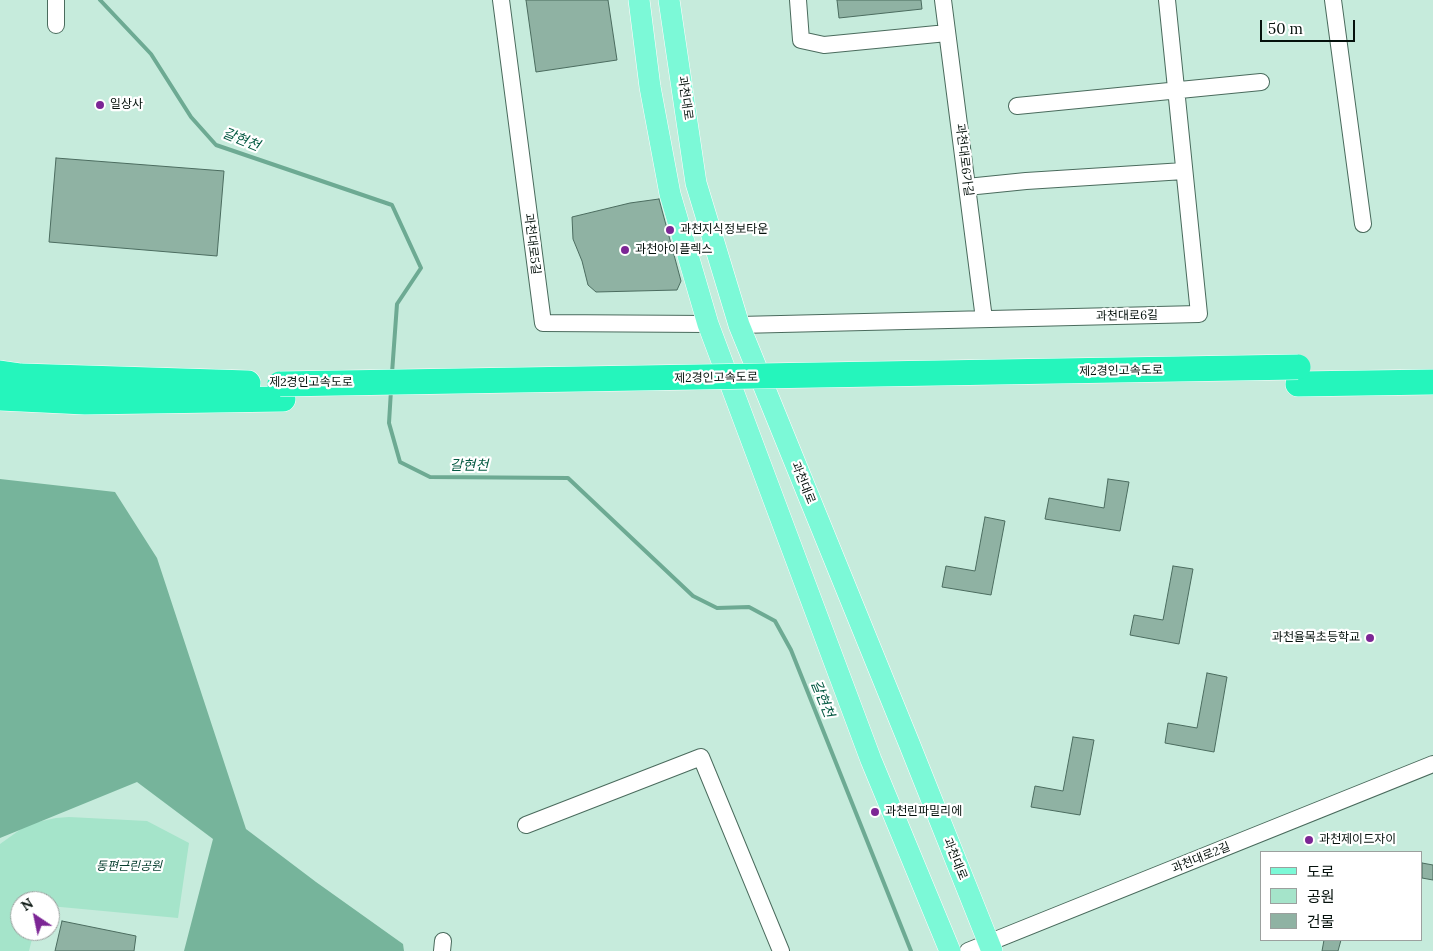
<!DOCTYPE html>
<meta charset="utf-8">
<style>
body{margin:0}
#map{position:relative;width:1433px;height:951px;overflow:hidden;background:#c6ebdc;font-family:Lora,"Noto Sans KR",serif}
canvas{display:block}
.legend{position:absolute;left:1260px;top:851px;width:162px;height:90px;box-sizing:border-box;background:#fff;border:1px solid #9ba09e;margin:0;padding:6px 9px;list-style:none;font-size:15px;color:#05110c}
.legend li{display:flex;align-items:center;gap:10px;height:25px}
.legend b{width:25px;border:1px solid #9ba09e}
.north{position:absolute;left:10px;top:891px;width:50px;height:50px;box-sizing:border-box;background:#fff;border:1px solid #9ba09e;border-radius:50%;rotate:326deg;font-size:14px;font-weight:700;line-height:20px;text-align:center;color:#05110c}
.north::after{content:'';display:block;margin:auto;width:18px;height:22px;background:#7c2695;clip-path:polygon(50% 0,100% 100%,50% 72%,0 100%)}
.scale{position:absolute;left:1260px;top:20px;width:95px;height:22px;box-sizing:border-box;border:2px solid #05110c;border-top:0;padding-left:6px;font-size:15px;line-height:18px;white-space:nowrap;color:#05110c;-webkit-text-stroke:4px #fff;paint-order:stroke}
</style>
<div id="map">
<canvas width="1433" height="951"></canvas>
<ul class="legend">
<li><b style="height:6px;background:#7cf9d7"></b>도로</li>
<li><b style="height:14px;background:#a5e4ca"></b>공원</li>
<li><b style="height:14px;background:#8fb2a3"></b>건물</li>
</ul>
<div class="north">N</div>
<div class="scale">50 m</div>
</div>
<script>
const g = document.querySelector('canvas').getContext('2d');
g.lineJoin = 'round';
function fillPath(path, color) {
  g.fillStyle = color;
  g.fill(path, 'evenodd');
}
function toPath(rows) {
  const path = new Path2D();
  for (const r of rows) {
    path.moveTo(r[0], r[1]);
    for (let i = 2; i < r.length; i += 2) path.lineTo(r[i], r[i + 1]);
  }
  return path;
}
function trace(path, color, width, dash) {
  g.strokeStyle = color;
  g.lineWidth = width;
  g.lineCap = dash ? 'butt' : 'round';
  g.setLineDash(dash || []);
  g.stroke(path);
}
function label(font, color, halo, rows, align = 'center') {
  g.font = font + ' Lora,"Noto Sans KR",serif';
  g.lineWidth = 4.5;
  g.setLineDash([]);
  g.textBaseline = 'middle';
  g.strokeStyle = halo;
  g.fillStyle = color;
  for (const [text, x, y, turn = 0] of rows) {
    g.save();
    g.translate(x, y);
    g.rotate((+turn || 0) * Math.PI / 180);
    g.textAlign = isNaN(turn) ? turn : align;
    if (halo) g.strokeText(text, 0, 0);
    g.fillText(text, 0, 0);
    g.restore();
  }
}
fillPath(toPath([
 [69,817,147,821,189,843,178,918,50,906,50,901,20,901,20,931,34,931,29,951,0,951,0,844,28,824,56,818]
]), '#a5e4ca');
fillPath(toPath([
 [0,479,115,492,157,558,246,829,316,882,403,944,404,951,184,951,213,839,137,782,0,838]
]), '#76b49b');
trace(toPath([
 [100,0,151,54,191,117,216,145,392,205,421,268,397,304,392,373],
 [391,390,389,423,400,462,430,477,568,478,693,596,717,608,749,607,775,621,791,650,911,951]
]), '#6daa93', 4);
const building = toPath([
 [526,0,608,0,617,60,536,72,526,0],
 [837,0,921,0,922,9,839,18,837,0],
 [56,158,224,171,217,256,49,242,56,158],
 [659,199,681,281,677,290,596,292,588,285,582,261,573,239,572,217,630,203,659,199],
 [1108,479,1129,482,1120,531,1045,519,1049,498,1104,508,1108,479],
 [985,517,1005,521,991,595,942,587,946,566,975,571,985,517],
 [1173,566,1193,569,1179,644,1130,635,1134,615,1163,620,1173,566],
 [1207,673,1227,677,1214,752,1165,743,1168,723,1197,728,1207,673],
 [1073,737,1094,740,1080,815,1031,807,1035,786,1063,791,1073,737],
 [1422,863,1433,865,1433,880,1422,878,1422,863],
 [62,921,136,936,134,951,55,951,62,921],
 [1324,940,1341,940,1338,951,1322,951,1324,940]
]);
fillPath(building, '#8fb2a3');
trace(building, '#4b6c5f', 1);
const minor = toPath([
 [56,0,56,25],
 [501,0,543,323,708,324],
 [798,0,801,40,824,45,947,33],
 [943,0,984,319],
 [1333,0,1363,224],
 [1017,106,1261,82],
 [967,187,1026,181,1184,171],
 [739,325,1199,314,1167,0],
 [526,825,701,757,781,951],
 [442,951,443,941],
 [968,951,1433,764]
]);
const major = toPath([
 [639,0,650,87,670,194,708,324,871,760,950,951],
 [669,0,696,183,739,325,909,743,992,951]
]);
const highway = toPath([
 [0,373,21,376,248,383],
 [1298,384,1433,382],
 [0,398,85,402,283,399]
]);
trace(minor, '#4a6b5d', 18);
trace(major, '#fff', 22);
trace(highway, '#fff', 26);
trace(minor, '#fff', 16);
trace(major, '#7cf9d7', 21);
trace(highway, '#25f5bc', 25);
const highwayBridge = toPath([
 [280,384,1298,367]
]);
trace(highwayBridge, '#fff', 26, []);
trace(highwayBridge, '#25f5bc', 25);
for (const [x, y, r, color] of [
 [100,105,5,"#7c2695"],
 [670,230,5,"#7c2695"],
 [625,250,5,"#7c2695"],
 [1370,638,5,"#7c2695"],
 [875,812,5,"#7c2695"],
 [1309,840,5,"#7c2695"]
]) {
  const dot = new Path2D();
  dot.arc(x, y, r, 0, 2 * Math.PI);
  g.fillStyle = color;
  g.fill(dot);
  trace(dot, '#fff', 2);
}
label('12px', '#05110c', '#fff', [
 ["과천대로",685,98,82],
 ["과천대로6가길",964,160,83],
 ["과천대로5길",532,244,83],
 ["과천대로6길",1127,316,-1],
 ["제2경인고속도로",1121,371,-1],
 ["제2경인고속도로",716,378,-1],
 ["제2경인고속도로",311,383],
 ["과천대로",803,483,68],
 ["과천대로2길",1201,858,-22],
 ["과천대로",955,859,68]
]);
label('12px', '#05110c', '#fff', [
 ["일상사",110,105],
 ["과천지식정보타운",680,230],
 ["과천아이플렉스",635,250],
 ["과천율목초등학교",1360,638,"right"],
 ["과천린파밀리에",885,812],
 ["과천제이드자이",1319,840]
], 'left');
label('italic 12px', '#043c2c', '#fff', [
 ["동편근린공원",129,867]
]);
label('italic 14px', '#055942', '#fff', [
 ["갈현천",241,140,22],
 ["갈현천",469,466],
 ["갈현천",822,699,68]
]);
</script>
